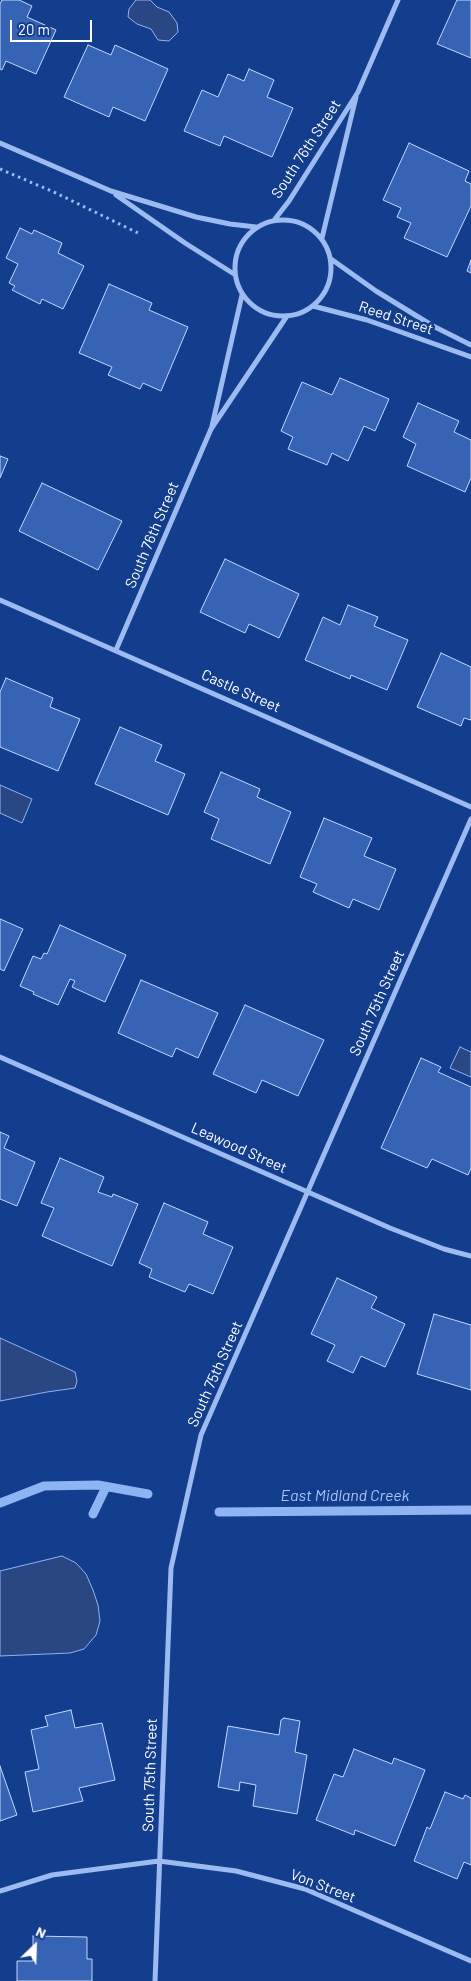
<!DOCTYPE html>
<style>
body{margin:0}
#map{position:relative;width:471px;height:1981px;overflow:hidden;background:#133d8d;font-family:Barlow,sans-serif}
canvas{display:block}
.north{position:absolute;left:10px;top:1921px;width:50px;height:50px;-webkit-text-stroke:4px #133d8d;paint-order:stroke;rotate:24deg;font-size:14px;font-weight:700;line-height:20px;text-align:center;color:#fff}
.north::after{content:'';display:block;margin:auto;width:18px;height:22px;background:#fff;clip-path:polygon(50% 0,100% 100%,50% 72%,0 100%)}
.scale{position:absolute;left:10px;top:20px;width:82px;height:22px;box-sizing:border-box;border:2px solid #fff;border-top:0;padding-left:6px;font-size:15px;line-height:18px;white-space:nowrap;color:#fff;-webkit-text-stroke:4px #133d8d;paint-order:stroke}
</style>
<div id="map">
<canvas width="471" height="1981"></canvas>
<div class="north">N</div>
<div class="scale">20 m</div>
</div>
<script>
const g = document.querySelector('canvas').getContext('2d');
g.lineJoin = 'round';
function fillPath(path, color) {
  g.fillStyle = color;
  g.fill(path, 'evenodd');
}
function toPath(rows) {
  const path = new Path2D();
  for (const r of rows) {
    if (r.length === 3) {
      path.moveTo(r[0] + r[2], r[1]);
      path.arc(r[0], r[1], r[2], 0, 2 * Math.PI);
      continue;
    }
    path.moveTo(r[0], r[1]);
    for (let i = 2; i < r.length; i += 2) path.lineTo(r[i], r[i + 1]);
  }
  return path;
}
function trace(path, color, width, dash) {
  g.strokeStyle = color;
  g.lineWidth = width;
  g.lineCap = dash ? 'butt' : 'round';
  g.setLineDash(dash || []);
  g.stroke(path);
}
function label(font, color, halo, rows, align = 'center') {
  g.font = font + ' Barlow,sans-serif';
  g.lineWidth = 5;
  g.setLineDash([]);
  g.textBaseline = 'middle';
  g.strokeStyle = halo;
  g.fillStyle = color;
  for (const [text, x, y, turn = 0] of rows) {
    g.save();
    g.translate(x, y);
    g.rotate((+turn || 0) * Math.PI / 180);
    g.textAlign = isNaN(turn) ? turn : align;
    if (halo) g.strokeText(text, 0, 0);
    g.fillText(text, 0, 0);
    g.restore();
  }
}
const water = toPath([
 [136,0,150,0,157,7,169,12,177,23,178,32,169,41,158,40,151,29,137,24,128,17,129,9,136,0],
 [0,785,32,799,22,823,0,813,0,785],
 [460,1047,471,1052,471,1077,450,1068,460,1047],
 [0,1338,75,1372,77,1381,75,1388,47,1392,0,1401,0,1338],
 [62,1556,76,1563,86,1574,93,1590,98,1605,100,1621,96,1635,84,1649,70,1653,0,1656,0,1571,62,1556]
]);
fillPath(water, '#284783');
trace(water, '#8eb4f4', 1);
trace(toPath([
 [0,1503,44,1486,98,1485,148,1494],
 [219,1512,471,1510],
 [93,1514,106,1487]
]), '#8eb4f4', 9);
const building = toPath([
 [2,0,19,0,32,6,27,17,56,30,36,74,6,61,2,70,0,69,0,4,2,0],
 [457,0,471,0,471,58,437,44,457,0],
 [88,45,111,55,115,45,168,69,145,121,113,107,109,117,64,97,88,45],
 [249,69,274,80,267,97,293,108,272,157,224,136,220,146,184,131,202,90,218,97,228,74,244,81,249,69],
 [409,143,469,171,465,181,471,184,471,206,447,257,404,238,411,223,397,217,401,208,383,200,409,143],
 [20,228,32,234,34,230,62,243,58,253,84,266,63,309,42,299,40,304,12,290,15,286,9,283,18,264,6,258,20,228],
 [471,260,471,273,467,271,471,260],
 [109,284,152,303,149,310,188,327,161,391,143,383,140,389,108,375,112,367,79,353,109,284],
 [340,378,389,399,375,431,364,426,348,461,332,453,327,465,288,449,293,437,281,431,302,382,332,395,340,378],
 [418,403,459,421,454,432,471,440,471,478,465,492,407,466,416,444,403,437,418,403],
 [0,456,8,459,0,478,0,456],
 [42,483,122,521,98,570,19,531,42,483],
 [225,559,299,594,279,638,249,624,245,633,200,612,225,559],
 [348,605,378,617,374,626,408,640,387,690,351,675,350,679,305,660,323,617,340,625,348,605],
 [441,653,471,667,471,720,464,718,461,726,417,707,441,653],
 [6,678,53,698,50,707,80,719,58,771,0,747,0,692,6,678],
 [120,727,162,745,155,761,185,774,168,815,95,784,120,727],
 [221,772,260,789,257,797,291,812,270,864,211,839,219,819,204,812,221,772],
 [324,818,372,838,364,856,396,869,379,910,353,899,349,908,313,892,317,884,300,877,324,818],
 [0,919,23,929,4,971,0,969,0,919],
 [60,925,126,955,105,1002,72,987,75,981,70,979,58,1005,33,994,34,992,20,986,33,956,41,959,44,953,47,954,60,925],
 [141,980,218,1013,198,1058,176,1048,172,1057,118,1033,141,980],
 [245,1005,324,1040,298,1096,262,1080,256,1093,213,1074,245,1005],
 [421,1058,441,1067,438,1072,471,1087,471,1168,468,1175,432,1159,427,1168,381,1148,421,1058],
 [0,1132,9,1136,4,1148,35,1162,17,1206,0,1199,0,1132],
 [60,1158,104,1177,98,1192,112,1197,113,1194,138,1204,112,1266,42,1236,54,1208,41,1203,60,1158],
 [164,1203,208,1222,203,1234,233,1247,213,1294,189,1284,185,1292,149,1277,152,1269,139,1263,164,1203],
 [337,1278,377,1297,371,1308,405,1324,385,1367,361,1356,353,1373,327,1361,335,1345,311,1334,337,1278],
 [434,1314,471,1325,471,1390,417,1374,434,1314],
 [71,1710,75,1728,102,1723,115,1780,79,1788,83,1801,33,1812,25,1772,39,1769,31,1730,48,1726,45,1716,71,1710],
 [284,1718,300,1721,295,1752,307,1755,297,1814,253,1806,256,1785,240,1782,239,1791,218,1787,228,1726,279,1735,281,1720,284,1718],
 [354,1749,392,1764,394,1758,425,1770,395,1846,355,1830,354,1835,316,1820,334,1774,343,1777,354,1749],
 [0,1766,17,1815,0,1821,0,1766],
 [445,1792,463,1799,465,1795,471,1798,471,1865,464,1862,457,1879,414,1861,427,1827,430,1829,445,1792],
 [33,1936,87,1937,87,1959,92,1959,92,1981,17,1981,17,1961,33,1961,33,1936]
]);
fillPath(building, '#3763b4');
trace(building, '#c3d7fc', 1);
trace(toPath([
 [0,169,56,193,138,233]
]), '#9cbbf1', 3, [2.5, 4]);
trace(toPath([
 [0,143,111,191,196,217,230,224,256,227],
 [116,195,185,243,234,274],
 [275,219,289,201,358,92,398,0],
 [283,268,48],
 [322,238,356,97],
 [331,259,376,291,433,326,471,345],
 [313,306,367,320,471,357],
 [212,426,242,295],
 [0,600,471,807],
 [116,650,211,429,287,316],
 [0,1057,390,1228,444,1249,471,1256],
 [0,1891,52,1875,159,1861,236,1871,305,1889,471,1961],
 [155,1981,171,1568,201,1435,471,819]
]), '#9cbbf1', 5);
label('15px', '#fff', '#133d8d', [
 ["South 76th Street",306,149,-57],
 ["Reed Street",396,318,18],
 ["South 76th Street",152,535,-67],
 ["Castle Street",241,691,24],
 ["South 75th Street",377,1003,-66],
 ["Leawood Street",239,1148,24],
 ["South 75th Street",215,1374,-66],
 ["South 75th Street",150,1775,-88],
 ["Von Street",323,1886,21]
]);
label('italic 16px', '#a8c5f8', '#133d8d', [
 ["East Midland Creek",345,1496]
]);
</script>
